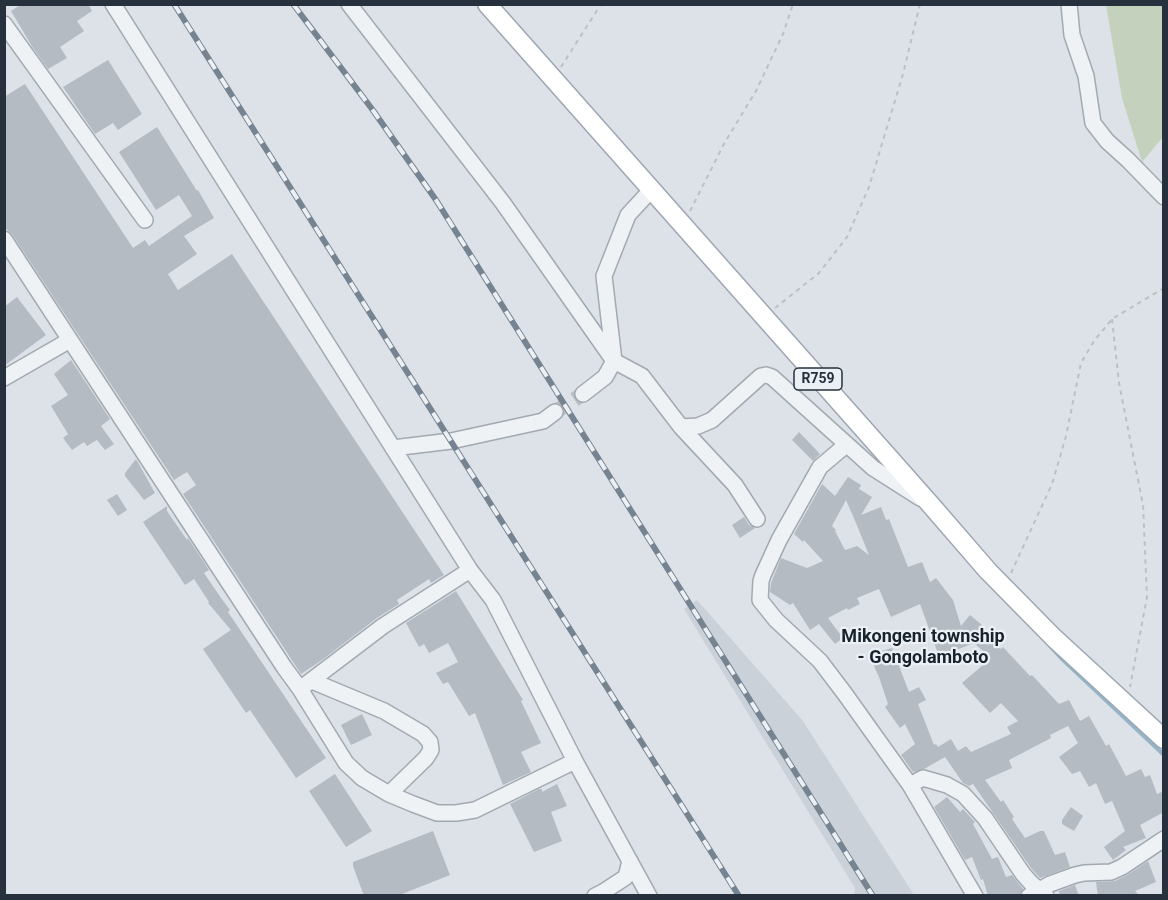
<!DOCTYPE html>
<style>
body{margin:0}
#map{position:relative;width:1168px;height:900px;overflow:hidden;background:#dce2e7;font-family:Roboto,sans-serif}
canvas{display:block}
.frame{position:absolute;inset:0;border:6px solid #26313d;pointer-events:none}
</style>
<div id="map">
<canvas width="1168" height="900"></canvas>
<div class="frame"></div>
</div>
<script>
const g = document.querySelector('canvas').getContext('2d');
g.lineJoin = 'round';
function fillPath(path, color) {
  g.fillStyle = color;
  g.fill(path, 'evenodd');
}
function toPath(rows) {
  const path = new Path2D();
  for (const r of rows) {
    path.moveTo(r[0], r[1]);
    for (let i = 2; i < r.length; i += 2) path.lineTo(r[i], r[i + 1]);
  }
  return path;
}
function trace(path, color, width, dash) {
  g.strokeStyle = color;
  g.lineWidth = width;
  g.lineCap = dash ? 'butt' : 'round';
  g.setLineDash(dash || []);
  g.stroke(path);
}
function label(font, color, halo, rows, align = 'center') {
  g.font = font + ' Roboto,sans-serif';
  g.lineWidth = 4.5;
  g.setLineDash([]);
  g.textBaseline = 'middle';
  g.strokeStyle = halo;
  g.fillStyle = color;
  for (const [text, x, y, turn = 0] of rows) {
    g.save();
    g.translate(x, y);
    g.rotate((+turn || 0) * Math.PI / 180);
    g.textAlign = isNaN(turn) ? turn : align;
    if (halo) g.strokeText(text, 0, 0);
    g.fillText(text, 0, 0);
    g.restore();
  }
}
fillPath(toPath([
 [697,600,803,721,914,895,854,895,855,888,684,609]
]), '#cad1d8');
fillPath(toPath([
 [1106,5,1163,5,1163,137,1142,162,1122,98]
]), '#c4d1bd');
trace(toPath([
 [1050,646,1061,658,1164,755]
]), '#96b4c7', 4);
fillPath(toPath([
 [22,4,88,4,92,11,77,21,84,31,60,47,67,58,48,69,33,48,11,11],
 [108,60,142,114,118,130,113,123,95,134,63,87],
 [25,84,133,248,145,240,149,246,192,216,179,195,156,210,119,152,157,127,197,191,198,190,214,218,184,236,197,254,168,274,178,290,232,254,444,575,431,583,429,579,397,600,399,604,377,618,322,660,301,674,183,494,196,485,187,472,174,480,12,234,4,227,4,97],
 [17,297,46,335,4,366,4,307],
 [71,360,110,419,101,426,114,444,105,450,97,440,87,446,84,442,72,450,63,438,68,434,51,406,68,395,54,374],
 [799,432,820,454,813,461,792,440],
 [136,459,155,493,144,500,125,476,125,473],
 [848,477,861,485,859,489,872,497,861,515,881,507,886,520,889,519,908,567,922,562,930,582,936,578,953,600,961,626,970,615,982,625,978,630,1001,649,1003,647,1030,676,1032,675,1059,704,1069,700,1080,721,1089,716,1106,746,1109,744,1126,776,1141,769,1145,777,1150,775,1157,794,1164,791,1164,812,1140,825,1146,838,1123,847,1126,850,1113,860,1104,847,1125,831,1112,801,1105,804,1096,783,1089,787,1080,771,1072,774,1059,757,1078,743,1068,726,1050,735,1051,738,1009,760,1012,768,985,780,1001,802,1003,800,1014,817,1012,819,1025,838,1040,831,1044,831,1055,855,1065,852,1070,867,1040,878,1031,868,973,784,969,786,963,783,945,757,924,769,913,772,901,755,915,744,905,724,900,728,885,707,888,704,879,677,869,655,892,648,909,692,919,687,926,700,918,704,934,745,936,744,938,747,951,739,958,751,966,746,971,752,1011,734,1007,727,1018,721,1001,703,990,713,962,683,991,658,974,643,951,652,953,659,943,662,940,659,920,604,891,617,879,589,857,598,860,604,848,610,847,608,828,618,843,638,835,644,819,624,810,630,793,603,790,605,770,592,771,583,781,558,807,568,823,561,804,540,803,542,794,534,822,484,835,496],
 [846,500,856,523,869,555,857,546,845,550,835,531,836,530,832,526],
 [117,494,127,510,118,516,107,500],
 [167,506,167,511,187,540,188,538,209,570,204,573,221,598,230,610,228,612,326,758,296,778,250,710,246,713,203,649,231,630,208,603,209,602,194,579,185,585,143,522],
 [744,517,749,525,755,528,740,538,732,525],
 [456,591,523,700,521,701,541,743,521,752,531,772,503,785,475,713,469,716,448,682,443,684,436,673,458,662,448,643,429,653,424,644,419,647,406,623],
 [362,714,372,735,351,745,341,725],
 [335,774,372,831,346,847,309,791],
 [557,784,567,806,551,812,562,841,534,852,510,804,539,789,542,789,542,792],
 [947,797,960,812,963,809,975,822,973,824,992,859,998,857,1006,877,1012,875,1023,889,1019,896,988,896,983,879,981,880,972,857,965,860,934,807],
 [1071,807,1083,816,1074,831,1062,824,1062,820],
 [433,831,450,875,397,896,364,896,353,866,353,862],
 [1148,861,1156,882,1135,891,1140,896,1098,896,1096,882,1115,881,1127,875],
 [1075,885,1079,896,1060,896,1059,891]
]), '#b4bbc3');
trace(toPath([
 [555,412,583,394]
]), '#b8bfc5', 15, [15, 8]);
const minor = toPath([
 [113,4,470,570,493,600,575,761,649,896],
 [349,4,503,203,614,361,642,376,681,427,735,485,757,519],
 [1069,4,1072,35,1086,76,1093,123,1107,141,1128,160,1164,197],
 [4,24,145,220],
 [4,239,284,667,300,689,346,763,362,778,389,794,413,804,437,813,456,813,475,810,575,761],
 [4,378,70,340],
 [583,394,605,377,614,361,604,276,628,215,651,190],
 [681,427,698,426,712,420,761,376,766,375,772,377,873,468,920,498],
 [846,445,820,467,779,540,763,575,761,581,760,600,776,620,820,661,845,694,910,785,975,896],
 [393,448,451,441,543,421,555,412],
 [312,681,384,711,423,734,430,742,431,750,426,758,389,794],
 [300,689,383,626,470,570],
 [910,785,923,778,947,785,963,794,985,818,1023,874,1031,883,1046,896],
 [595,896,603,892,626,877,630,861],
 [1029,896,1050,884,1075,875,1084,873,1111,872,1122,867,1164,839]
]);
const major = toPath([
 [487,4,930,504,988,571,1054,638,1164,739]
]);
trace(minor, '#a2a9b1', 18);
trace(major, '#9ca7b2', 21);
trace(toPath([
 [561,67,601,4],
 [690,211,725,142,756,91,783,34,793,4],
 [775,308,819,273,847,237,869,187,903,74,920,4],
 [1112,319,1119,383,1143,505,1147,597,1130,687],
 [1011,573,1052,484,1066,436,1081,363,1094,341,1112,319,1164,288]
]), '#bbc0c5', 2, [4.5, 4.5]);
trace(minor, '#eff2f5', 15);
trace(major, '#fff', 18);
const rail = toPath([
 [174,4,739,896],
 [293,4,372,109,436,200,873,896]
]);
trace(rail, '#768390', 6);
trace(rail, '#ebf0f4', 4, [11]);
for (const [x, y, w] of [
 [818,379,48]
]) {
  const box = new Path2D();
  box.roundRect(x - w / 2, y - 11, w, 22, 4.5);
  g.fillStyle = '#ebf0f4';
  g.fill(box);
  trace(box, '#26313d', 1.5);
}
label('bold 14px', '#26313d', null, [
 ["R759",818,379]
]);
label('bold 18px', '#18222d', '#ebf0f4', [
 ["Mikongeni township",923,637],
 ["- Gongolamboto",923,658]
]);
</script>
